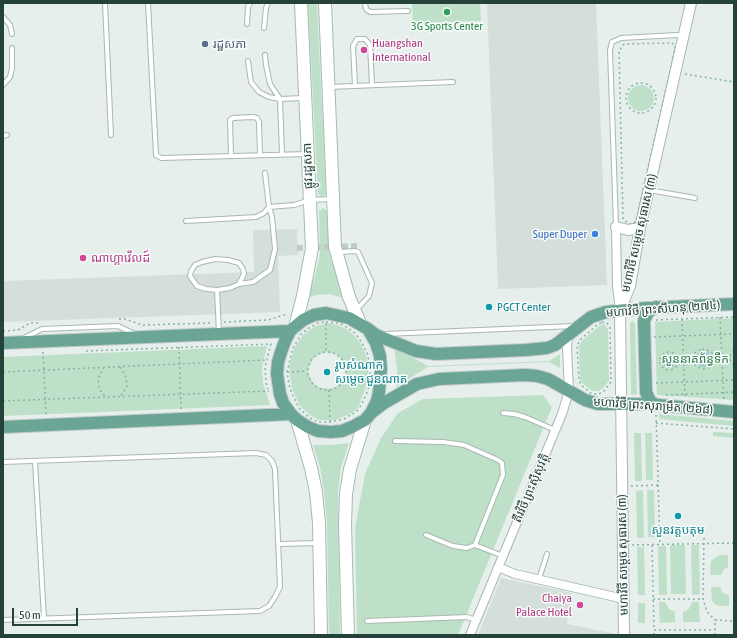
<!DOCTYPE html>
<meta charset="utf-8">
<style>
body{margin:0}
#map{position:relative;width:737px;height:638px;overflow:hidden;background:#e6efeb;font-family:"Asap Condensed",sans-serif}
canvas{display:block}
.frame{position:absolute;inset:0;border:4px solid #24423a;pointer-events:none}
.scale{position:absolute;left:12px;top:608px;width:66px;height:18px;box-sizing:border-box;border:2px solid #24423a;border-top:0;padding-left:5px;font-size:12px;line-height:14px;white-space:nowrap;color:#24423a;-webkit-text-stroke:3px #f7fbf9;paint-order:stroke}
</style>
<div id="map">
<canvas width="737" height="638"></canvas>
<div class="frame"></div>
<div class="scale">50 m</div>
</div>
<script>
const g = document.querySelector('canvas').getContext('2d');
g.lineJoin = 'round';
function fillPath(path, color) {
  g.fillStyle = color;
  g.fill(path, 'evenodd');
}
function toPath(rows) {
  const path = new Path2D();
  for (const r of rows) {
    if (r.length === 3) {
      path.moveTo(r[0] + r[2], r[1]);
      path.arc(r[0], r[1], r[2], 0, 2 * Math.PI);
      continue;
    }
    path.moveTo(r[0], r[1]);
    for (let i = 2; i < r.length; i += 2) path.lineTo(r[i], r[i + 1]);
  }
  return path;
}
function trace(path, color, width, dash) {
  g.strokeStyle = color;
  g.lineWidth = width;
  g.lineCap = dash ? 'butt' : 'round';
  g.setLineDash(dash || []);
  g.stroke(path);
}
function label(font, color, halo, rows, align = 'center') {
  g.font = font + ' "Asap Condensed","Noto Sans Khmer",sans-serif';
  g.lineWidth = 3;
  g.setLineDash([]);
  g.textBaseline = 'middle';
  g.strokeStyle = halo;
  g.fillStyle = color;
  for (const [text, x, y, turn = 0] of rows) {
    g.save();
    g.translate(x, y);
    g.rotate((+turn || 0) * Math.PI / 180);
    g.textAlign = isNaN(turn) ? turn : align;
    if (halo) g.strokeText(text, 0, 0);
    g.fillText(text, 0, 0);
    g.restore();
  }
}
fillPath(toPath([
 [487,3,596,3,607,285,498,289],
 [297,229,298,255,278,256,280,312,3,322,3,281,254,272,253,230],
 [501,578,572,593,567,624,617,634,617,635,478,635]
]), '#d4dfda');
fillPath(toPath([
 [308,3,317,3,326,194,322,197,318,194],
 [412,3,480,3,481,21,413,23],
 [641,98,13],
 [323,208,327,211,329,254,344,296,343,298,329,294,316,295,308,298,308,295,314,280,320,254,319,211],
 [734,318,734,400,657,395,655,322],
 [632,321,635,323,637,394,634,395,631,394,630,323],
 [330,323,338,325,346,329,355,336,361,344,366,355,368,368,368,381,360,403,356,410,350,414,335,420,319,420,311,416,300,406,292,389,289,367,294,349,303,335,315,326],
 [326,352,338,355,345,364,346,369,345,376,342,383,334,388,329,389,318,387,314,384,311,379,308,372,309,366,313,359,317,355],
 [602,324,605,325,608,329,609,381,602,389,598,391,592,391,582,383,580,379,579,346,582,341,598,327],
 [267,346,262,367,263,383,270,405,3,416,3,357],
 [394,347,428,366,549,361,560,354,560,368,549,362,428,367,396,387,397,369],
 [543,395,552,407,458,635,357,635,355,528,365,474,381,438,398,413,423,399],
 [659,414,734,421,734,426,659,419],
 [713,432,734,433,734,438,713,436],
 [634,433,641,433,642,481,635,481],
 [645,433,652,433,653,480,646,480],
 [349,443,341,467,338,491,340,635,329,635,327,522,324,491,320,467,313,445,330,445],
 [643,490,644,538,637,538,636,491],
 [647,490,654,490,655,537,648,537],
 [670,545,685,545,686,594,671,594],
 [691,545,699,545,700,594,692,595],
 [658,546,666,546,667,595,659,595],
 [637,547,644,547,645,595,638,595],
 [719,555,728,555,728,567,723,570,721,575,710,575,711,561],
 [711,587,720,587,723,593,729,595,729,606,721,606,716,605,712,601],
 [659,602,665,602,669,609,675,612,675,622,660,623],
 [692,602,699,602,700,622,683,622,683,612,689,609],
 [638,603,645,603,645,623,638,623]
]), '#bfe0c8');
fillPath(toPath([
 [705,351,712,355,714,359,710,365,703,367,696,363,694,361,694,358,698,353],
 [669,361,7]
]), '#8ec9d4');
trace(toPath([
 [297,248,357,246]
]), '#bfccc8', 6, [6, 3]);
const service = toPath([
 [105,3,111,135],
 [148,3,156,155,161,158,307,154],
 [365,3,366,9,370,12,408,11],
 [3,17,10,25,12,34],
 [247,24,248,7,250,3],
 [264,28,266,8,268,3],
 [265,55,266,65,270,84,280,99,282,154],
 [248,61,251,82,259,92,269,97,280,99,303,98],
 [3,85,10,77,12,68,12,48],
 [355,86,353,46,357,39,365,39,370,45,372,85],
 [329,87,453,82],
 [3,136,7,135],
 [231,156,230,120,233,118,253,117,257,118,259,122,260,155],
 [649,190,695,198],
 [186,221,256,217,264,213,269,207,294,205,310,200,331,199],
 [616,226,610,50,612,42,621,38,677,35,683,36],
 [339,252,355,251,358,252,372,283,369,296,357,309],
 [215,259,228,260,239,263,243,269,244,274,239,284,230,288,217,290,206,289,197,286,190,276,191,271,195,265,202,262,215,259],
 [239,284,253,282,270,270,275,249,272,217,269,207,265,173],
 [217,290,219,333],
 [385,334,574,326],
 [24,338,42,329,118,326,135,334],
 [503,413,514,414,525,417,555,430],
 [395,441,443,442,464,445,498,460,502,463,503,475,475,545,467,548,453,546,426,535],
 [35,461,44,618],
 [3,462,256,453,266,455,272,461,275,469,280,587,275,597,269,606,260,611,3,620],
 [279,544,319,543],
 [475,545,503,556],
 [539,579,547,554],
 [367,621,467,617,476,620]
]);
const minor = toPath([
 [616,227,617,286,620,310],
 [498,567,515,574,624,599],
 [470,635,562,414,569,391,567,349,568,336]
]);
const tertiary = toPath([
 [616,227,628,230,640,228],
 [624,635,620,310,630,286,640,228,691,3]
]);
const secondary = toPath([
 [325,3,335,247,349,297,360,323],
 [295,327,303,296,312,248,301,3],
 [297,420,311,468,316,492,319,523,321,635],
 [348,635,345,525,346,494,350,469,365,420]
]);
const primary = toPath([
 [656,307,648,312,644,321,646,392,650,401,656,405],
 [326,313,349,318,368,329,376,343,380,356,381,369,379,392,377,401,371,413,365,420,354,426,342,431,331,432,318,431,308,427,297,420,291,414,283,403,280,394,277,374,278,362,281,352,285,341,290,331,303,320,314,315,326,313],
 [368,329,376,335,416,351,436,354,526,350,547,348,555,345,591,317,606,312,646,308,734,304],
 [3,343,290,331],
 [371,413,384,403,417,384,439,379,525,375,537,376,548,379,585,400,598,404,648,404,734,412],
 [3,427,291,414]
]);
trace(service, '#a8b8b2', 6);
trace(minor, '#a8b8b2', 10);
trace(tertiary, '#a8b8b2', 12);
trace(secondary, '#a4bbb3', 14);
trace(primary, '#c2cac8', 14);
trace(toPath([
 [672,43,675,45,675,49,636,221,633,224,629,224,623,219,619,51,624,44,672,43],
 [685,74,734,82],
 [641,98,15],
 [720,317,724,401],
 [119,319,125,319,142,325,212,323],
 [682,319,685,398],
 [656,320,734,317],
 [224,322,268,320,287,314],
 [326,322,339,323,348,328,356,334,362,343,368,355,370,373,368,390,362,404,357,411,344,419,330,422,318,422,310,418,299,408,290,389,287,372,293,348,302,333,309,328,318,323,326,322],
 [602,322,607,323,610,328,611,382,604,391,599,394,592,394,581,385,579,380,577,346,580,340,597,325,602,322],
 [326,323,326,352],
 [3,331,18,330,30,323,39,323],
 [654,337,734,334],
 [179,347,181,409],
 [702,349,710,351,716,357,716,362,711,367,702,369,695,365,692,362,692,357,694,353,702,349],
 [86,351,271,344,265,367,266,383,268,389],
 [734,351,731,353,730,359,734,366],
 [669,361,9],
 [327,371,19],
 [43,352,46,415],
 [104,367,98,379,99,389,106,397],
 [120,367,126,377,127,386,121,396],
 [347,369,370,368],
 [3,372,266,360],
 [287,372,307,371],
 [656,383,734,380],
 [329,390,330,422],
 [666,395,734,392],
 [3,401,269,391],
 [656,415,660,544],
 [656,423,734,429],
 [631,486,661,485],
 [704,538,703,599,707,612,715,620],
 [632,545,734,543],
 [652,545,654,630],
 [653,599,703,599],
 [654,635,654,630,715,630],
 [715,635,715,620,734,621]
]), '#86b3a5', 1.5, [2, 3]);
trace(service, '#fff', 4);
trace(minor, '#fff', 8);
trace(tertiary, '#fff', 10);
trace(secondary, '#fff', 12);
trace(primary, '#6aa596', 12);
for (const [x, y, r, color] of [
 [447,12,4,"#2e9e5b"],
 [205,44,4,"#5c6f8a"],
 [364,50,4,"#d1479c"],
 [595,234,4,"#3f7fe0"],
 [83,258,4,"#d1479c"],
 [489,307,4,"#0f9aa8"],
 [327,372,4,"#0f9aa8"],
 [678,516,4,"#0f9aa8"],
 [580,605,4,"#d1479c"]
]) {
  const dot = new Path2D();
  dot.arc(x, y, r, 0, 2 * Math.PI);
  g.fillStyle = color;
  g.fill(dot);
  trace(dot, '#f7fbf9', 1.5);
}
label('12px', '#27864d', '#f7fbf9', [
 ["3G Sports Center",447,26]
]);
label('12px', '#b23c85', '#f7fbf9', [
 ["Huangshan",372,43],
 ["International",372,57],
 ["ណាហ្គាវើលដ៍",91,258],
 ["Chaiya",572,598,"right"],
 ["Palace Hotel",572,612,"right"]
], 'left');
label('12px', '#4e5e75', '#f7fbf9', [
 ["រដ្ឋសភា",213,44]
], 'left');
label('12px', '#24423a', '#f7fbf9', [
 ["ផ្លូវ រដ្ឋសភា",308,166,-92],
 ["មហាវិថី សម្តេច សុធារស (៣)",639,233,-77],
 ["មហាវិថី ព្រះសីហនុ (២៧៤)",663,309,-4],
 ["មហាវិថី ព្រះសុរាម្រឹត (២៦៨)",653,406,4],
 ["តីរវិថី ព្រះស៊ីសុវត្តិ",531,488,-67],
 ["មហាវិថី សម្តេច សុធារស (៣)",623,555,-91]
]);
label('12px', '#366cbe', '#f7fbf9', [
 ["Super Duper",587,234]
], 'right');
label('12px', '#0d838f', '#f7fbf9', [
 ["PGCT Center",497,307],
 ["រូបសំណាក",335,365],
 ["សម្ដេច ជួនណាត",335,379],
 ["សួនវត្តបតុម",678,530,"center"]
], 'left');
label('12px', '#2d7a4b', '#f7fbf9', [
 ["សួននាគព័ន្ធទឹក",695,359]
]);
</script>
